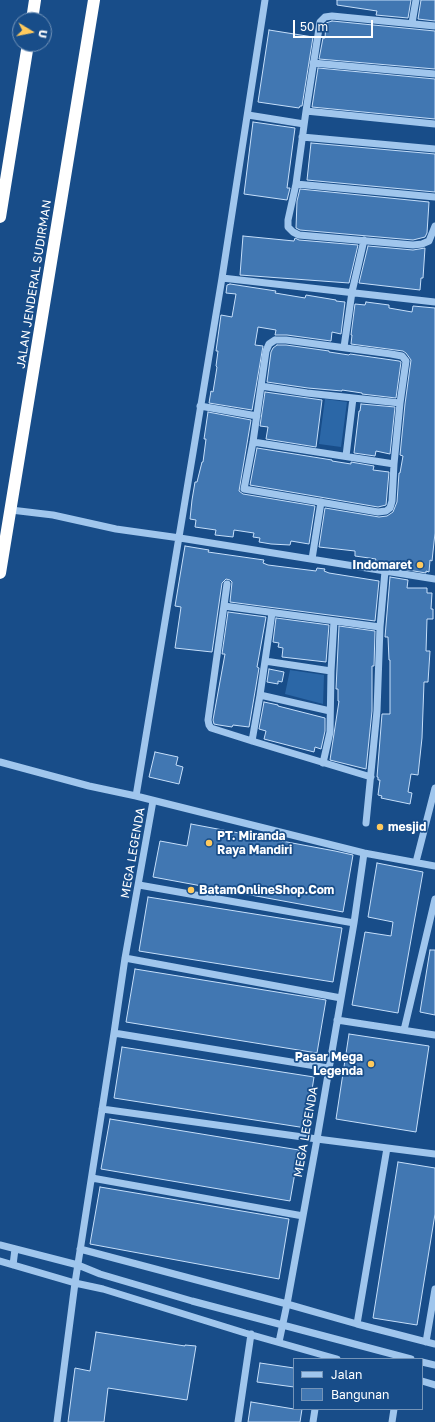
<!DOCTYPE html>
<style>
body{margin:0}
#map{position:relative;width:435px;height:1422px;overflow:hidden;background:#184d89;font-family:"Golos Text",sans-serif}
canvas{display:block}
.legend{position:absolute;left:293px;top:1358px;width:130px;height:52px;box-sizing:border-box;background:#184d89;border:1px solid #7494b8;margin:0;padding:5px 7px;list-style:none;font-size:12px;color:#fff}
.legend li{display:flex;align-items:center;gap:8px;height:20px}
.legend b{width:20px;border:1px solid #7494b8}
.north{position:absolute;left:12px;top:12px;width:40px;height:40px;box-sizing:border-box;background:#184d89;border:1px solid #7494b8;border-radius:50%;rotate:100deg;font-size:11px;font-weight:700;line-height:16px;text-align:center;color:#fff}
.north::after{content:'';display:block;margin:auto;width:14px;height:18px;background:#ffca5d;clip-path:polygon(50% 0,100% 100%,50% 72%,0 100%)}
.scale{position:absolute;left:293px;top:20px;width:80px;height:18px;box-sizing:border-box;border:2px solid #fff;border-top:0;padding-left:5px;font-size:12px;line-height:14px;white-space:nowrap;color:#fff;-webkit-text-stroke:3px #184d89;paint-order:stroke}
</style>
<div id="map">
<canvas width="435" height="1422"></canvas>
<ul class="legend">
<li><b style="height:5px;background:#a0c6ed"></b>Jalan</li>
<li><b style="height:11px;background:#4177b2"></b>Bangunan</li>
</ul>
<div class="north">U</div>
<div class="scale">50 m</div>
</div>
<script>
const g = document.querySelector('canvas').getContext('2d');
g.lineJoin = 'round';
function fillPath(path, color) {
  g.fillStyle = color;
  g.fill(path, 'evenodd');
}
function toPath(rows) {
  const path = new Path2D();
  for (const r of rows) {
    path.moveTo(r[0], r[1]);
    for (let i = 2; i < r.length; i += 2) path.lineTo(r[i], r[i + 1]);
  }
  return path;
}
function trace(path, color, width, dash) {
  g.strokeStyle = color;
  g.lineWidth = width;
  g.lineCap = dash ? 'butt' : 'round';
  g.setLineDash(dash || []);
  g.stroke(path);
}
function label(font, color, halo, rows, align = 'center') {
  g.font = font + ' "Golos Text",sans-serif';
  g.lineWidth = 3.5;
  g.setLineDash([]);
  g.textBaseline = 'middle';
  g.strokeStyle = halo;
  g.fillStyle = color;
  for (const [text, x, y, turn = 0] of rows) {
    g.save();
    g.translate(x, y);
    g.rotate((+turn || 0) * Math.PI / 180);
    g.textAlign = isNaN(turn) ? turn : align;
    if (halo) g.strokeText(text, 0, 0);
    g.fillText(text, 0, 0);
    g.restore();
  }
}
fillPath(toPath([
 [325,399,347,402,341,447,319,444],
 [290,670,324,675,323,704,285,694]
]), '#2b67a7');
const building = toPath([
 [337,0,411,0,408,18,376,15,377,11,337,5,337,0],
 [421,0,435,0,435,21,418,19,421,0],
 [332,21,435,31,435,69,319,59,323,38,325,38,326,23,332,21],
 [269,30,313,37,302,106,300,106,299,108,258,102,269,30],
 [318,68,435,79,435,119,312,107,318,68],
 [253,122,295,128,287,188,290,188,287,200,244,194,253,122],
 [311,143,435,154,435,192,307,180,311,143],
 [300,189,429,202,427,233,425,237,413,240,300,230,296,228,297,201,300,189],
 [243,236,294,241,295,238,299,240,358,245,349,283,240,275,243,236],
 [368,246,413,250,425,248,423,278,421,278,420,290,359,283,368,246],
 [230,284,276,291,275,293,305,298,306,295,336,300,336,301,345,302,341,334,332,332,331,341,287,335,275,335,276,330,258,327,255,345,263,346,252,410,209,403,211,391,213,392,217,367,216,366,218,351,216,351,221,315,232,317,236,294,226,293,227,285,230,284],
 [366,302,389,305,389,308,412,312,413,306,435,308,435,533,432,561,430,560,429,572,426,571,426,573,390,567,388,566,388,563,375,561,376,559,355,556,355,551,319,547,325,508,379,517,387,516,393,512,397,502,399,473,400,473,403,456,400,455,405,404,411,360,406,353,403,351,351,344,352,335,351,335,355,304,365,305,366,302],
 [277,345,286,345,329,351,329,352,349,355,350,354,399,361,401,362,396,398,362,394,362,393,342,390,342,391,308,388,267,382,271,352,273,348,277,345],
 [265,392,322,400,316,447,266,439,268,427,260,426,265,392],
 [361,404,395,407,390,454,376,451,375,456,354,453,359,411,360,411,361,404],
 [208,412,251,420,239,491,243,494,315,506,309,544,291,541,290,545,271,544,259,542,260,538,253,537,254,533,234,530,233,537,215,535,216,530,195,527,196,520,190,519,192,500,195,482,197,482,202,462,203,462,206,439,204,439,208,412],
 [257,448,332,460,332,461,351,464,351,462,374,466,373,470,389,472,386,505,378,507,250,485,257,448],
 [185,546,209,550,208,552,264,560,263,563,268,565,316,571,317,568,325,569,324,571,329,573,379,581,375,621,230,602,232,582,230,580,226,579,222,583,212,652,175,648,181,607,175,606,185,546],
 [390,577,408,580,407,588,427,588,427,593,432,593,431,609,433,609,433,619,427,619,426,651,430,651,428,682,424,682,422,738,418,775,411,774,408,792,412,793,410,804,381,798,382,796,378,795,380,780,378,780,378,777,377,777,382,714,390,714,390,660,389,660,388,637,385,637,390,577],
 [228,612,266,617,257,667,259,668,249,727,233,725,232,727,219,725,214,724,213,720,225,654,222,654,228,612],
 [276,618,329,625,326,662,282,657,283,648,278,647,279,643,273,642,276,618],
 [339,626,375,631,374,666,372,666,372,711,366,769,330,760,339,701,338,701,338,689,336,689,339,626],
 [269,669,284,672,282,682,278,681,278,684,267,682,269,669],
 [264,702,278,705,278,706,325,718,325,731,321,749,315,747,314,752,264,739,266,731,259,729,264,702],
 [155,752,178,757,176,765,183,767,179,784,149,777,155,752],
 [191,824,335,851,353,855,343,912,153,877,160,841,187,846,191,824],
 [377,863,423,872,398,1013,352,1005,365,932,391,936,393,922,368,917,377,863],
 [148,897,342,928,333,982,139,951,148,897],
 [430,950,435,950,435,1015,420,1012,430,950],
 [135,969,326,1000,317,1053,126,1022,135,969],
 [349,1034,429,1046,416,1132,336,1119,349,1034],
 [122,1047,314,1077,306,1128,114,1098,122,1047],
 [110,1119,299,1150,290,1201,101,1169,110,1119],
 [398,1162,435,1168,435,1214,417,1325,373,1318,398,1162],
 [100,1187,289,1219,279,1279,90,1244,100,1187],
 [96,1332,185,1346,185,1345,196,1346,187,1400,108,1388,104,1422,68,1422,75,1368,90,1371,96,1332],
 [260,1363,294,1368,294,1387,257,1382,260,1363],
 [251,1402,294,1409,302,1409,300,1422,248,1422,251,1402]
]);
fillPath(building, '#4177b2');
trace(building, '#c6dffa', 1);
trace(toPath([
 [412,23,416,0],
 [435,26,332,16,325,17,320,22,306,111,296,184,288,220,288,227,293,232,299,235,413,245,422,244,429,241,435,226],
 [313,63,435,74],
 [306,111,435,124],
 [248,115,304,124],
 [302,137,435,149],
 [296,184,435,197],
 [222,278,435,302],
 [275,340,286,340,391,354,402,356,406,361,400,403,394,464,392,501,390,508,386,511,378,512,244,489,253,442,266,351,269,344,275,340],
 [344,347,352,292,364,240],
 [261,386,307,393,400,403],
 [200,406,257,416],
 [253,442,394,464],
 [346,456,353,398],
 [11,510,53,515,116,529,180,538,435,579],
 [312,559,321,502],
 [227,584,208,720,209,725,211,728,252,741,371,777],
 [224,606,380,627],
 [265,661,331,671],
 [260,695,330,711],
 [252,741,260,695,272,613],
 [0,762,89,786,136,796,364,853,435,866],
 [323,763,330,732,331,671,334,621],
 [136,796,222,278,265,0],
 [366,823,377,711,380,627,385,571],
 [416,862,435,788],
 [139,885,354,923],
 [125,958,341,998],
 [337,1020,435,1035],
 [404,1030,435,899],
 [114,1033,328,1068],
 [102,1109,317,1139,435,1154],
 [92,1178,303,1216],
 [0,1245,78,1265,100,1274,192,1301,411,1359],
 [80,1249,287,1304,357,1324,435,1344],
 [0,1261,75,1283,103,1289,245,1333,337,1359],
 [13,1265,15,1249],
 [357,1324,387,1148],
 [279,1342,287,1304,317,1139,354,923,364,853],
 [426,1342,435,1289],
 [422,1362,435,1365],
 [422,1381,435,1385],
 [57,1422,75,1283,114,1033,125,958,153,801],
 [238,1422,251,1334],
 [313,1422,315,1409],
 [392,1422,394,1409]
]), '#a0c6ed', 7);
trace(toPath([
 [32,20,35,0],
 [0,217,28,44],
 [0,573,94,0]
]), '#fff', 12);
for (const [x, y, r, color] of [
 [420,565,4,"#ffca5d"],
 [380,827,4,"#ffca5d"],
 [209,843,4,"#ffca5d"],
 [191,890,4,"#ffca5d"],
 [371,1064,4,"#ffca5d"]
]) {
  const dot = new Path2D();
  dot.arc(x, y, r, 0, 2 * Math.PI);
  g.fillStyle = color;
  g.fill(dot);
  trace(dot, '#184d89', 1.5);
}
label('12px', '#fff', '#184d89', [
 ["JALAN JENDERAL SUDIRMAN",34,284,-81],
 ["MEGA LEGENDA",133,853,-80],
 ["MEGA LEGENDA",306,1132,-80]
]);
label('bold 12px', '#fff', '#184d89', [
 ["Indomaret",412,565,"right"],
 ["mesjid",388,827],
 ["PT. Miranda",217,836],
 ["Raya Mandiri",217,850],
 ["BatamOnlineShop.Com",199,890],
 ["Pasar Mega",363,1057,"right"],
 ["Legenda",363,1071,"right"]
], 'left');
</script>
